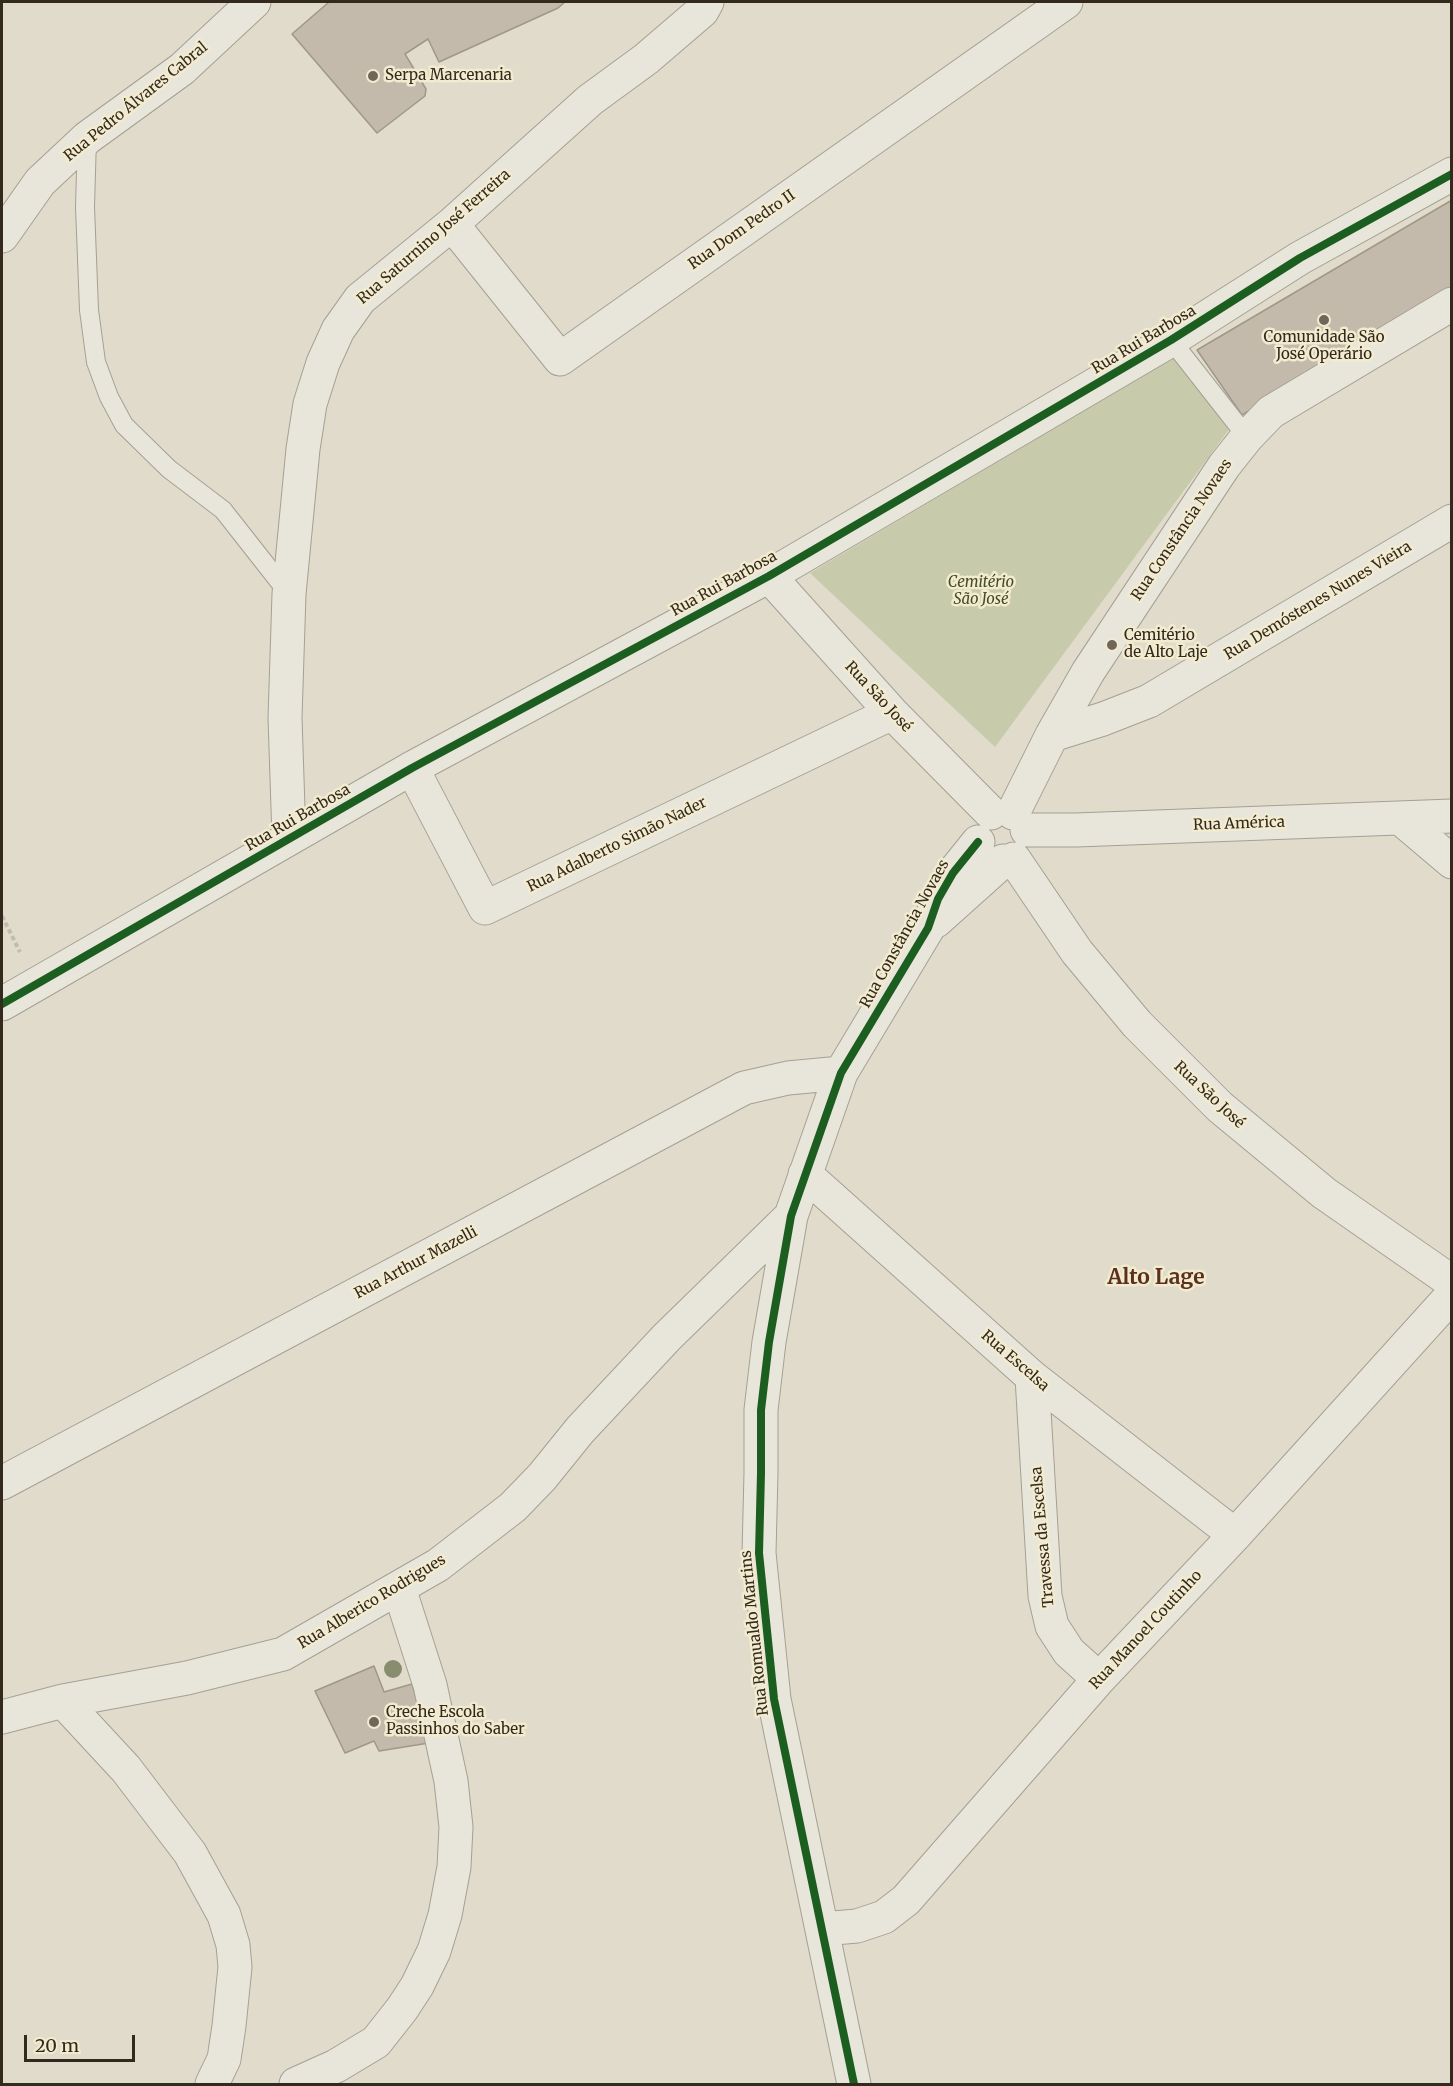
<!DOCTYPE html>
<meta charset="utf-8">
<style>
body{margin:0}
#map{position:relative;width:1453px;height:2086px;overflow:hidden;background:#e0dbca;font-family:Merriweather,serif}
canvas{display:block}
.frame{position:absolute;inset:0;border:3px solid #33291d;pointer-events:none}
.scale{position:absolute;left:24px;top:2035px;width:111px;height:27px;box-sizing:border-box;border:3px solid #33291d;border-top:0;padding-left:8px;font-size:18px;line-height:21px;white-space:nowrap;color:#33291d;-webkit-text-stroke:4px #f2ebcf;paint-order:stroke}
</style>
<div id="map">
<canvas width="1453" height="2086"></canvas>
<div class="frame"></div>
<div class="scale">20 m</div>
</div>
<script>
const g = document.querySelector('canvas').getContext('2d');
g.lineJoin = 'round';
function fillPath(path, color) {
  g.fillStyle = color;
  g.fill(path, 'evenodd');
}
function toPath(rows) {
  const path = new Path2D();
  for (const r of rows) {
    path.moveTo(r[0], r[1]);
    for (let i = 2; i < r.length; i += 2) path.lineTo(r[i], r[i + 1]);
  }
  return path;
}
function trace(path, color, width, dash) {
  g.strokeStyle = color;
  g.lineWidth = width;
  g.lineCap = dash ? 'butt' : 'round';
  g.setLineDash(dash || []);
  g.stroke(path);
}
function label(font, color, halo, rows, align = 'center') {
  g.font = font + ' Merriweather,serif';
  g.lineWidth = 5;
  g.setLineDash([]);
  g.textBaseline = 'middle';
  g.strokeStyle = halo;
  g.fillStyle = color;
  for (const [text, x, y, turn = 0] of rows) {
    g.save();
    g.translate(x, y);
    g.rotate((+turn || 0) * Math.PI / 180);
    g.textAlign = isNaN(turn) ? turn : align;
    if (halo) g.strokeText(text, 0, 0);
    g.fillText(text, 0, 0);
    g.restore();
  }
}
fillPath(toPath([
 [1176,356,1230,428,995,747,810,573]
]), '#c8caac');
const building = toPath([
 [329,2,565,2,558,8,439,62,428,39,405,54,426,89,425,96,377,133,292,34,329,2],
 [1452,200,1452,291,1242,415,1197,350,1452,200],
 [374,1666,384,1692,412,1684,429,1743,379,1751,374,1741,345,1753,315,1691,374,1666]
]);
fillPath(building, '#c4baab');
trace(building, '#a0978a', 1.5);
const lane = toPath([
 [87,138,85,207,89,310,96,362,109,397,124,425,169,469,223,510,289,594],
 [1171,340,1247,437]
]);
const street = toPath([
 [452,224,560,359,1066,2],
 [2,236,40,182,87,138,182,69,254,2],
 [769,576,892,713,991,813],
 [1052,735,1103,719,1149,701,1452,521],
 [412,768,485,908,892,713],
 [1013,813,1052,735,1088,672,1224,466,1247,437,1271,412,1452,304],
 [1400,818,1452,862],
 [1027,830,1076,830,1452,816],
 [289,838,285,718,289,594,303,449,310,404,323,363,338,330,360,299,452,224,590,100,646,59,702,11,707,2],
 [1014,859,1077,952,1137,1024,1220,1107,1324,1193,1452,1282],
 [936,921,1003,861],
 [2,1004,412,768,769,576,1171,340,1300,258,1452,174],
 [805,1174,1032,1377,1235,1535],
 [1032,1377,1045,1596,1052,1626,1069,1652,1099,1679],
 [2,1483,744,1088,788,1078,841,1073],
 [63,1701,126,1769,190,1853,224,1915,233,1945,235,1967,229,2026,224,2059,212,2084],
 [2,1717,63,1701,187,1678,283,1654,438,1565,513,1507,542,1477,580,1430,667,1337,791,1216],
 [822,1929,857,1926,884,1917,906,1900,1099,1679,1235,1535,1452,1295],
 [296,2084,336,2066,376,2042,402,2009,417,1986,434,1951,445,1915,454,1867,456,1827,451,1781,430,1685,399,1588],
 [854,2084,774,1699,759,1553,761,1473,761,1410,769,1342,791,1216,841,1073,928,928,938,899,953,873,978,842]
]);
trace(lane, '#a5a093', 20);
trace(street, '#a5a093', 35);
trace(toPath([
 [2,916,20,952]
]), '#c1bcb2', 4, [4.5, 3]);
trace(lane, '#e8e5db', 18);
trace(street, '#e8e5db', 33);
trace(toPath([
 [2,1004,412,768,769,576,1171,340,1300,258,1452,174],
 [854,2084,774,1699,759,1553,761,1473,761,1410,769,1342,791,1216,841,1073,928,928,938,899,953,873,978,842]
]), '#1b5e20', 8);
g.fillStyle = '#898d6f';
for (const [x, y] of [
 [393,1669]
]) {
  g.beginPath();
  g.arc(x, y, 9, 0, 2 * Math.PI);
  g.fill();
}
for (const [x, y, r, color] of [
 [373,76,6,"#70675a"],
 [1324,320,6,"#70675a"],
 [1112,645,6,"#70675a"],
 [374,1722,6,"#70675a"]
]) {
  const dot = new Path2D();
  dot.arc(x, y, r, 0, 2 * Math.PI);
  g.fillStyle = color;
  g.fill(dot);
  trace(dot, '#f2ebcf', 2);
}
label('15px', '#33291d', '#f2ebcf', [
 ["Serpa Marcenaria",385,76],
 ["Comunidade São",1324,338,"center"],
 ["José Operário",1324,355,"center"],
 ["Cemitério",1124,636],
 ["de Alto Laje",1124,653],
 ["Creche Escola",386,1713],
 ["Passinhos do Saber",386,1730]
], 'left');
label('15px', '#33291d', '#f2ebcf', [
 ["Rua Pedro Álvares Cabral",136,102,-39],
 ["Rua Dom Pedro II",742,230,-35],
 ["Rua Saturnino José Ferreira",434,237,-41],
 ["Rua Rui Barbosa",1144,340,-31],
 ["Rua Constância Novaes",1182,530,-56],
 ["Rua Rui Barbosa",724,584,-29],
 ["Rua Demóstenes Nunes Vieira",1318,601,-31],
 ["Rua São José",878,697,47],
 ["Rua Rui Barbosa",298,818,-30],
 ["Rua América",1239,824,-2],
 ["Rua Adalberto Simão Nader",617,845,-26],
 ["Rua Constância Novaes",905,934,-61],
 ["Rua São José",1209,1095,43],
 ["Rua Arthur Mazelli",416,1263,-28],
 ["Rua Escelsa",1015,1361,41],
 ["Travessa da Escelsa",1043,1537,-95],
 ["Rua Alberico Rodrigues",372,1602,-31],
 ["Rua Manoel Coutinho",1146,1630,-47],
 ["Rua Romualdo Martins",755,1633,-96]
]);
label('italic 15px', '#414e25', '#f2ebcf', [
 ["Cemitério",981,583],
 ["São José",981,600]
]);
label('bold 21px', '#5c301f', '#f2ebcf', [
 ["Alto Lage",1156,1278]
]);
</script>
